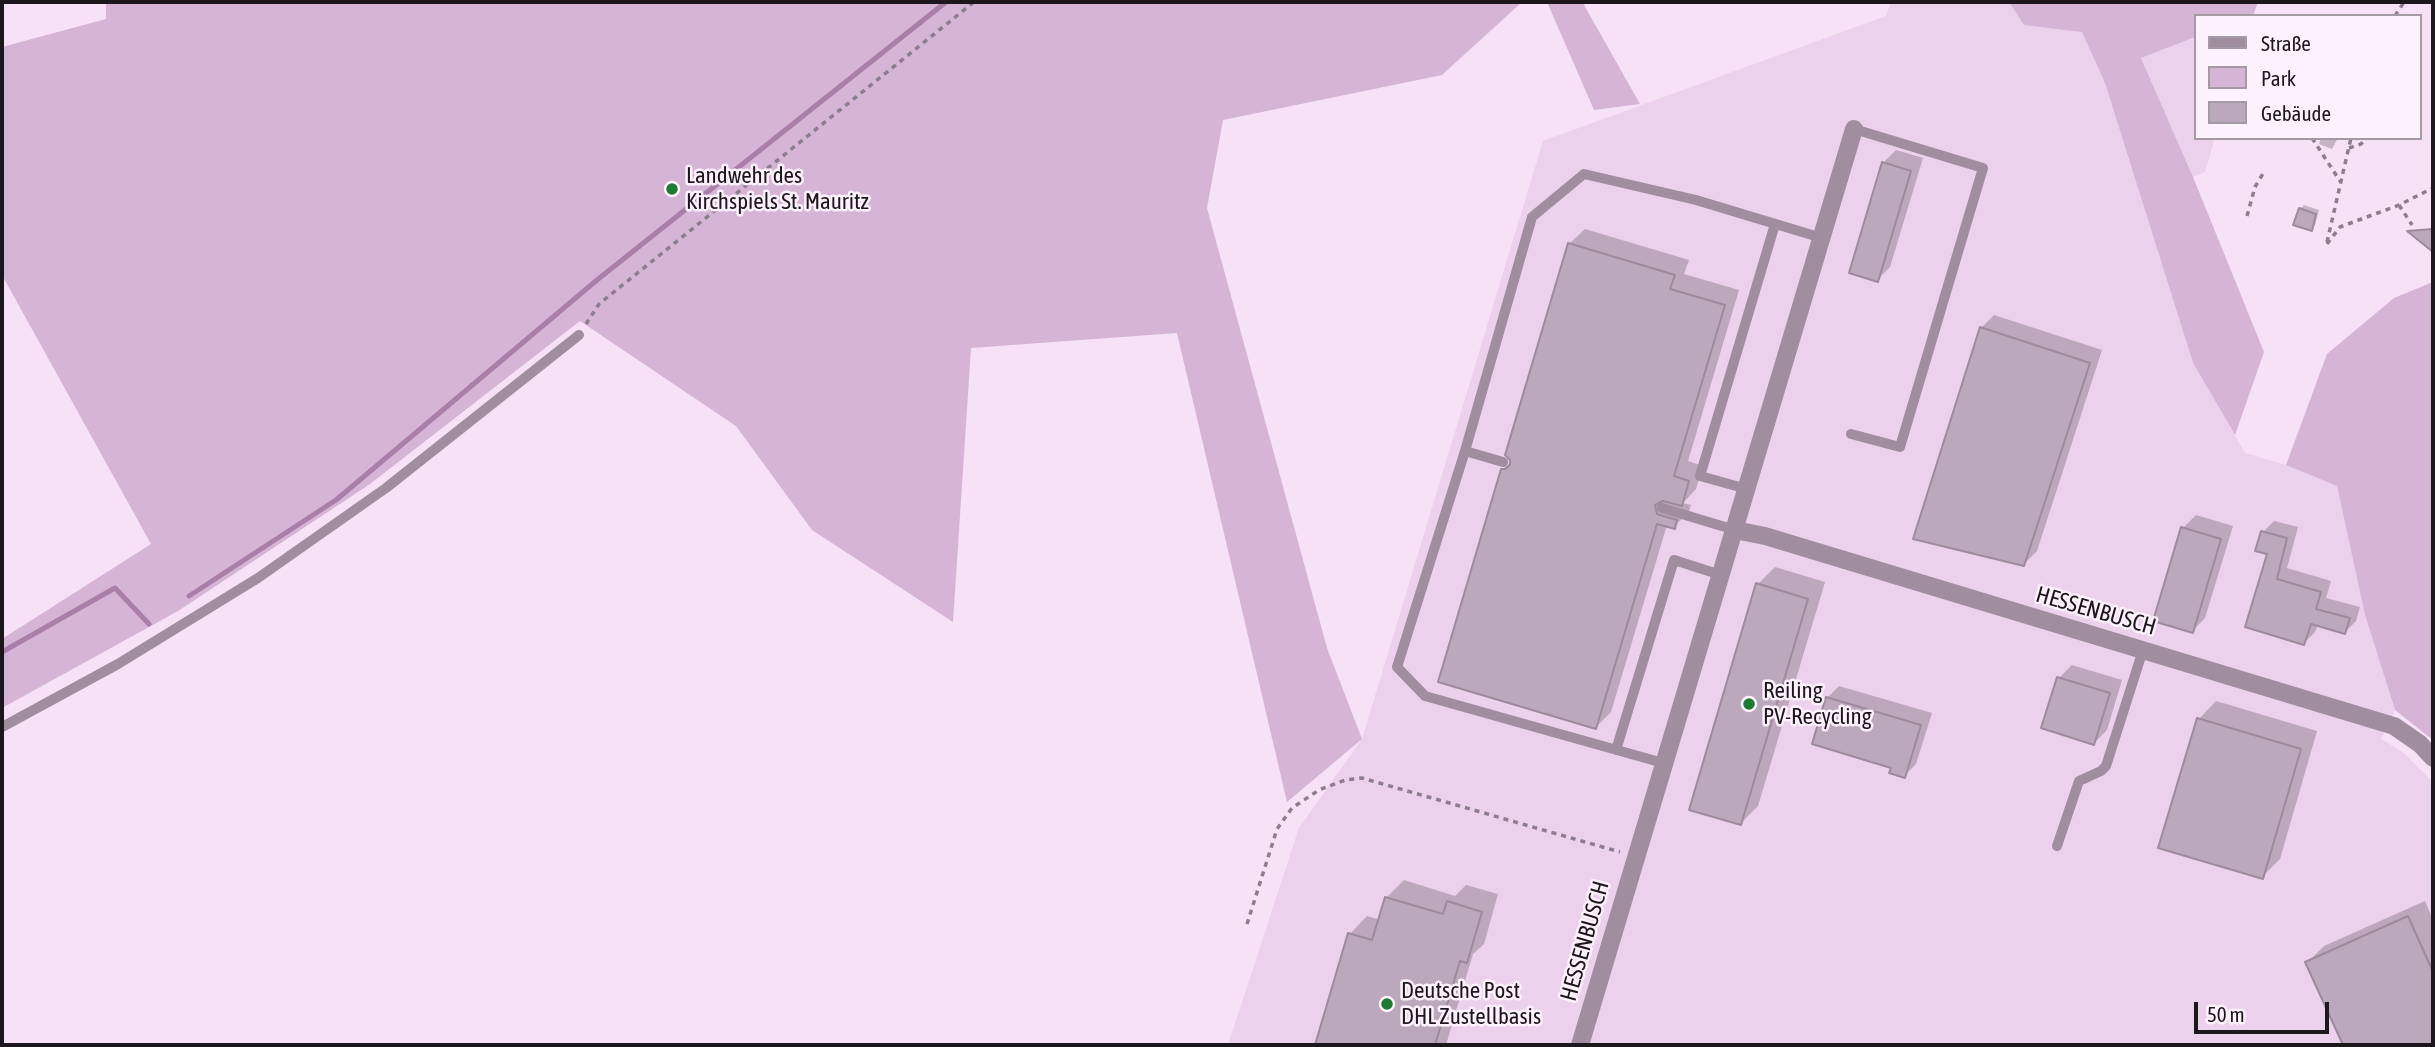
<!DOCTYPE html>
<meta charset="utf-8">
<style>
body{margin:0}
#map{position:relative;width:2435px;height:1047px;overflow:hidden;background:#f6e1f6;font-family:"Asap Condensed",sans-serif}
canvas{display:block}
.frame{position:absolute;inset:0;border:4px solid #1d161d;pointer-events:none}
.legend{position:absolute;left:2194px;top:14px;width:228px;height:126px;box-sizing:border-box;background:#fef2fe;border:2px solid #a49aa4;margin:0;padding:9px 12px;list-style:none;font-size:21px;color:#1d161d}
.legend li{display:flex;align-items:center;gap:14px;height:35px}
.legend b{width:35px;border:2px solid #a49aa4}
.scale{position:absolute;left:2194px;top:1002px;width:135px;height:32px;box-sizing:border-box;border:4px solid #1d161d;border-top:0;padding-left:9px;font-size:21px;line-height:24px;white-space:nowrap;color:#1d161d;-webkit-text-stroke:5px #fef2fe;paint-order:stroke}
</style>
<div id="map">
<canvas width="2435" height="1047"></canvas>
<div class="frame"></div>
<ul class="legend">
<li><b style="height:9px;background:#a08da0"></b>Straße</li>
<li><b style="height:19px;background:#d5b4d5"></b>Park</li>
<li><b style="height:19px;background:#bca8bc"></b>Gebäude</li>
</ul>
<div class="scale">50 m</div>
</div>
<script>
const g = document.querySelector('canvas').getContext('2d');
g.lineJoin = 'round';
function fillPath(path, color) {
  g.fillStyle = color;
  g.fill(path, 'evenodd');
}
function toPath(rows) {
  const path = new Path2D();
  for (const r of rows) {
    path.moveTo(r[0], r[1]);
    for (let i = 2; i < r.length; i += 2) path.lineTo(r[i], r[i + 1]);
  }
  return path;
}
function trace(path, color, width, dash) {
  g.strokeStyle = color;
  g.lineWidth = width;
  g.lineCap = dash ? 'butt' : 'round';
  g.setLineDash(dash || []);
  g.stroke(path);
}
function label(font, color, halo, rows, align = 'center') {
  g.font = font + ' "Asap Condensed",sans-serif';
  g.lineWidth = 5;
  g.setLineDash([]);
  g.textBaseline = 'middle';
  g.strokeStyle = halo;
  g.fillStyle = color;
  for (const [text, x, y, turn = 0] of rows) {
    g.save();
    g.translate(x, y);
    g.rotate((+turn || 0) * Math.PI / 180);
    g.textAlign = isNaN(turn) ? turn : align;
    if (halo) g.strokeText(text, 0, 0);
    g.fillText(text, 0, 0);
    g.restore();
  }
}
fillPath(toPath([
 [1891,2,2009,2,2024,25,2082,31,2105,83,2193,363,2245,453,2286,465,2337,486,2365,615,2395,710,2381,739,2403,752,2433,782,2433,1045,1228,1045,1299,828,1362,739,1543,141,1886,16],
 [2193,36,2195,37,2195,138,2215,138,2205,172,2193,177,2141,58]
]), '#ebd1eb');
fillPath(toPath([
 [106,2,1522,2,1442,75,1223,120,1207,208,1327,648,1362,739,1287,802,1177,333,971,348,953,622,812,530,736,426,580,321,370,484,178,611,2,708,2,639,151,544,2,275,2,47,106,19],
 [1547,2,1586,2,1584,5,1640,104,1594,110],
 [2009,2,2258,2,2253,16,2195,16,2195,37,2141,58,2193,177,2264,352,2235,435,2193,363,2105,83,2082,32,2024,25],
 [2433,282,2433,740,2395,710,2365,615,2337,486,2286,465,2327,354,2394,298]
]), '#d5b4d5');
fillPath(toPath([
 [2321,138,2338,138,2332,149,2319,144],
 [1896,150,1923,158,1890,267,1877,280,1883,163],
 [2304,205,2319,210,2315,225,2311,229,2300,209],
 [1585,229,1689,260,1684,274,1739,290,1688,461,1703,466,1696,489,1683,503,1691,505,1689,511,1674,527,1667,525,1611,712,1596,727,1502,470,1512,461,1569,244],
 [1994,315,2102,350,2037,551,2024,564,1981,328],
 [2196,515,2233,526,2205,618,2192,631,2183,528],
 [2274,521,2298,527,2287,568,2331,581,2326,598,2360,607,2356,621,2345,632,2318,625,2315,632,2304,643,2247,626,2269,553,2263,532],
 [1775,567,1825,582,1758,806,1741,823,1758,584],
 [2072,665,2122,680,2107,730,2094,743,2059,678],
 [1839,686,1932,713,1916,764,1904,776,1827,698],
 [2216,701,2317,731,2280,859,2262,877,2199,719],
 [1404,880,1455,896,1466,885,1498,894,1484,944,1473,954,1446,1045,1316,1045,1350,934,1367,916,1380,920,1386,898],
 [2425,901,2433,920,2433,1045,2345,1045,2307,963,2324,946]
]), '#0003');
trace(toPath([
 [189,596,336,500,597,280,946,2],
 [2,652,115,588,149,624]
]), '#a97fa9', 5);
const building = toPath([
 [1882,162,1911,171,1878,282,1849,273,1882,162],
 [2299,208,2316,214,2312,231,2293,225,2299,208],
 [2433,229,2433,252,2407,231,2433,229],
 [1568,243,1675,275,1670,289,1725,305,1674,476,1689,481,1682,506,1663,501,1655,505,1657,514,1677,520,1675,529,1657,524,1596,729,1438,682,1501,469,1505,469,1510,465,1510,460,1505,455,1568,243],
 [1980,327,2090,363,2024,566,1913,539,1980,327],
 [2181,527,2221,539,2193,633,2153,621,2181,527],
 [2261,531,2287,538,2277,579,2321,592,2316,609,2350,618,2345,634,2311,624,2304,645,2245,627,2267,554,2255,551,2261,531],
 [1756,583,1808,599,1741,825,1689,810,1756,583],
 [2057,677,2110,693,2094,745,2041,728,2057,677],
 [1826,697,1921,725,1905,778,1889,773,1891,768,1812,744,1826,697],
 [2197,718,2301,749,2263,879,2158,848,2197,718],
 [1385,897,1443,914,1447,901,1482,912,1467,963,1460,961,1435,1045,1315,1045,1348,933,1372,940,1385,897],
 [2408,916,2433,972,2433,1045,2343,1045,2305,962,2408,916]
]);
fillPath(building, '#bca8bc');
trace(building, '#9d8a9d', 2);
trace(toPath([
 [2395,16,2404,2],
 [2312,138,2340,181],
 [2349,148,2361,144,2367,138],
 [2399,205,2412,225],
 [2247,216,2255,187,2264,172],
 [2327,242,2351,138],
 [2327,244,2340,227,2399,205,2433,188],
 [586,324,599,304,974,2],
 [1247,924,1277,829,1292,808,1319,790,1345,780,1362,778,1620,852]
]), '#8c7e8c', 3.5, [5, 5]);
trace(toPath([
 [1851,434,1900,447,1983,168,1854,129],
 [1465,451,1503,462],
 [1747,489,1700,476,1775,224],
 [1662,508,1735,530],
 [2,727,118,664,258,578,386,488,579,335],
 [1616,750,1674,560,1721,575],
 [1663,763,1425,696,1397,667,1465,451,1532,217,1584,174,1696,200,1822,238],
 [2057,846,2079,781,2101,771,2106,766,2143,650]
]), '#a08da0', 10);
trace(toPath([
 [1735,530,1765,536,2394,726,2420,744,2433,758],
 [1580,1045,1854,129]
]), '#a08da0', 18);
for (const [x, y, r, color] of [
 [672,189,7,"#1a7c2e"],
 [1749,704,7,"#1a7c2e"],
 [1387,1004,7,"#1a7c2e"]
]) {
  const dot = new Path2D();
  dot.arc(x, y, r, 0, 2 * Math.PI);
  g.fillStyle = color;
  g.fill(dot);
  trace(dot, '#fef2fe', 2.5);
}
label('23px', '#1d161d', '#fef2fe', [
 ["Landwehr des",686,176],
 ["Kirchspiels St. Mauritz",686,202],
 ["Reiling",1763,691],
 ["PV-Recycling",1763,717],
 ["Deutsche Post",1401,991],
 ["DHL Zustellbasis",1401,1017]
], 'left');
label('23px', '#1d161d', '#fef2fe', [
 ["HESSENBUSCH",2096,611,16],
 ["HESSENBUSCH",1585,941,-74]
]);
</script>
